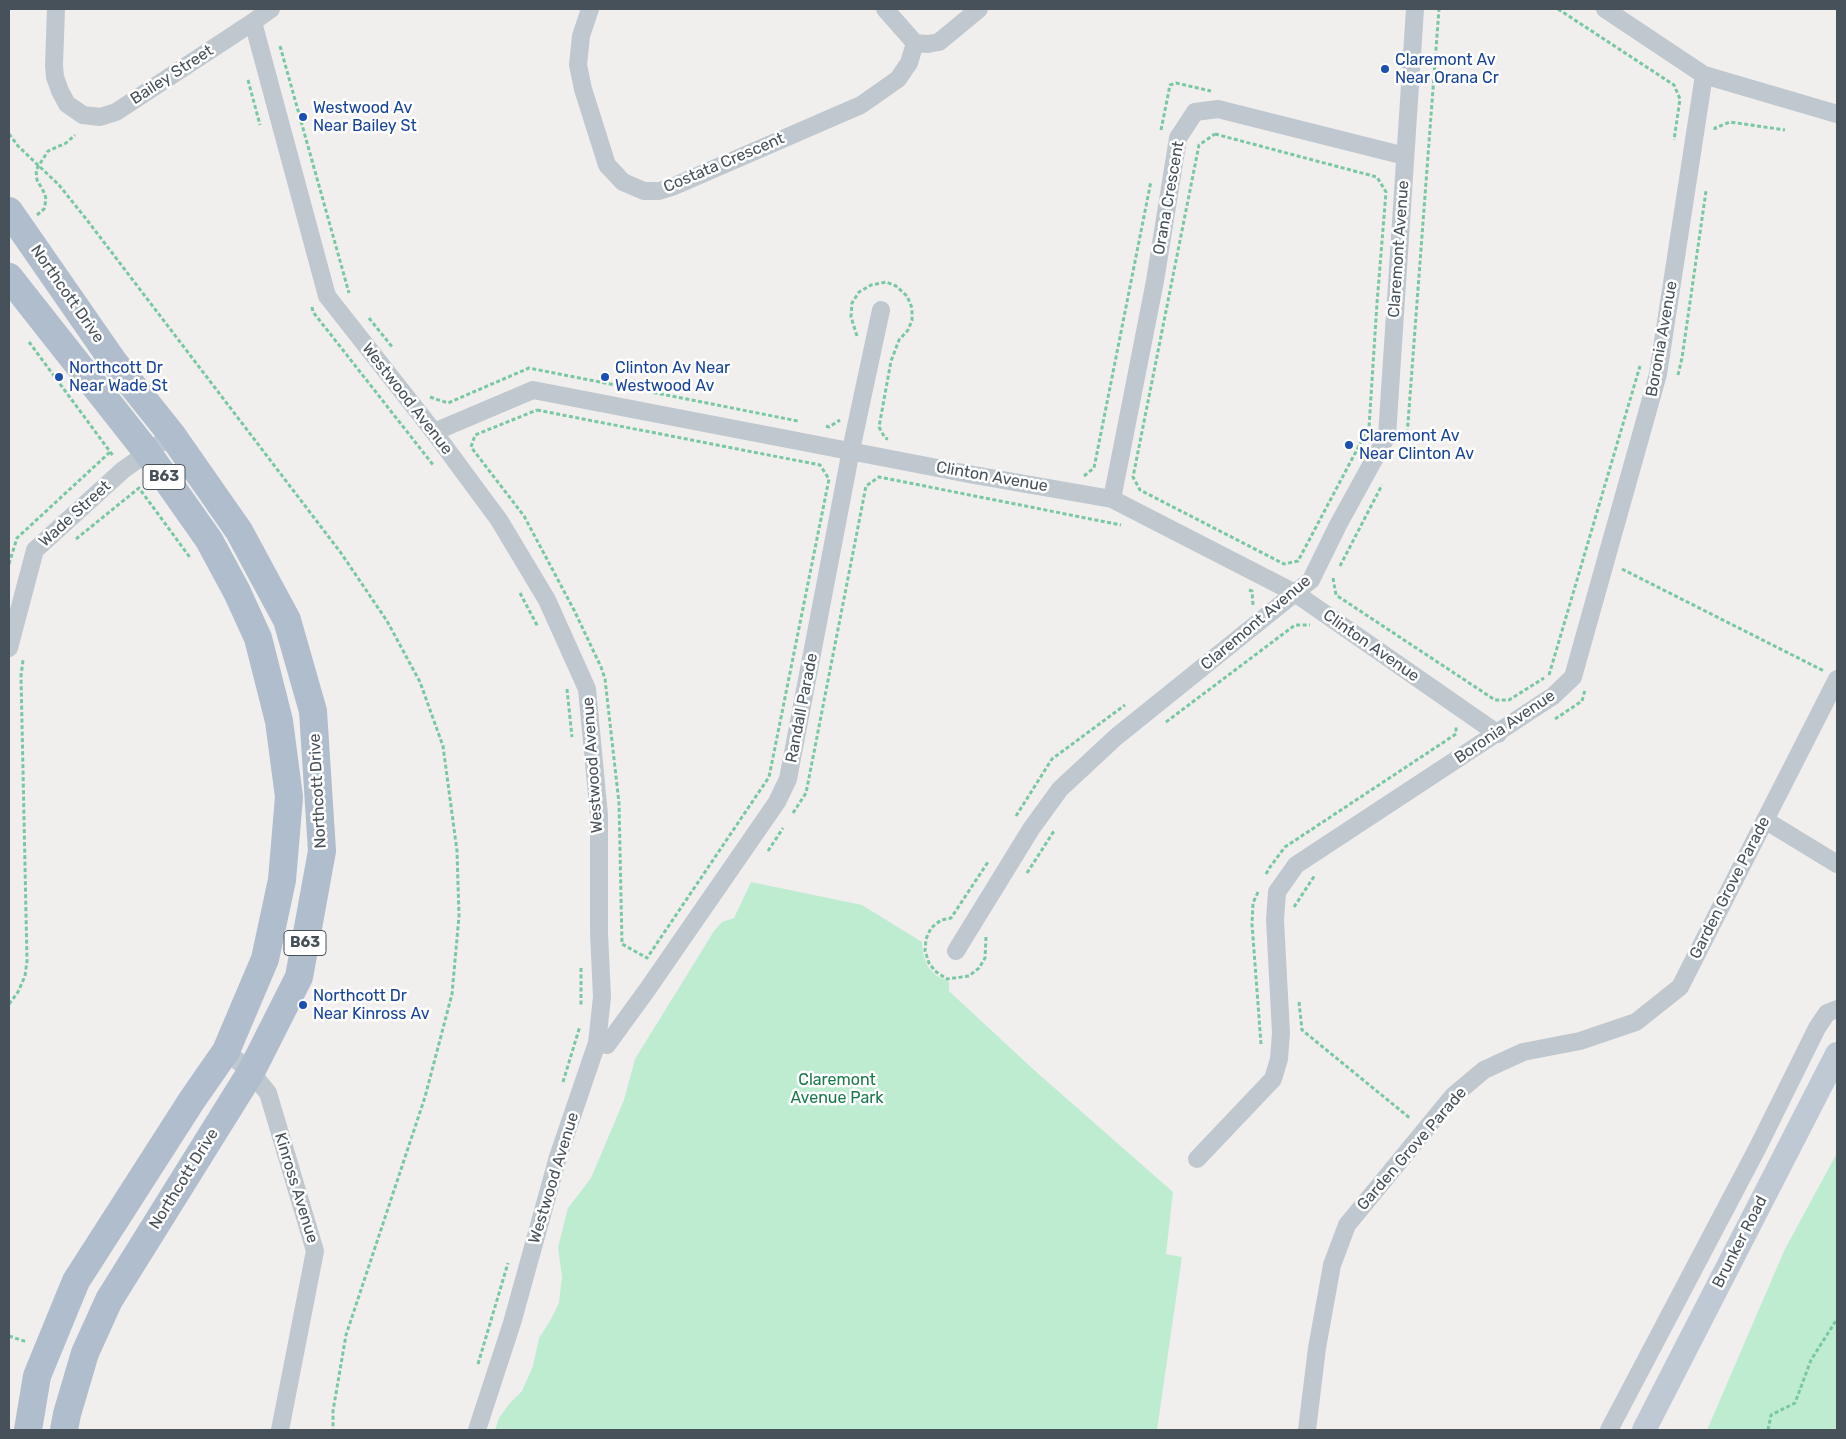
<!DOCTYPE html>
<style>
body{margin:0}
#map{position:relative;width:1846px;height:1439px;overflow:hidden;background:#f1eeee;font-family:Rubik,sans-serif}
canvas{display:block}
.frame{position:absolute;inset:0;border:10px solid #47515a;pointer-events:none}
</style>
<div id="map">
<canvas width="1846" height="1439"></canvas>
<div class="frame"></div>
</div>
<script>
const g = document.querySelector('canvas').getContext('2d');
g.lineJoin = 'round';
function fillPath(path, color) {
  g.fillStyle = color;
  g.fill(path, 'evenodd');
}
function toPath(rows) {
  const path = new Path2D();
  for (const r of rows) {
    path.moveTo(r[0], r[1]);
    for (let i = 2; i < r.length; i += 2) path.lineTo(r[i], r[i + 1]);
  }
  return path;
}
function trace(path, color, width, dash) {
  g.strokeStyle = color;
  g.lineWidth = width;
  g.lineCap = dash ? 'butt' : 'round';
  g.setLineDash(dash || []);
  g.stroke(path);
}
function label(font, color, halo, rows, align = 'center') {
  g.font = font + ' Rubik,sans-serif';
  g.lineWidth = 5;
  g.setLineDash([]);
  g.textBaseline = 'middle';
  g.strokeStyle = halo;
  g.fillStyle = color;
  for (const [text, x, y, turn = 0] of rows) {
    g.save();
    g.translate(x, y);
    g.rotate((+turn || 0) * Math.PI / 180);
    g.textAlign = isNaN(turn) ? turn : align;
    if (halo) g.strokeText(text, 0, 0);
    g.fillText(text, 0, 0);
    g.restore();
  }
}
fillPath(toPath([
 [751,882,862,905,922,942,923,954,928,967,937,976,949,982,949,991,1034,1070,1173,1192,1166,1254,1182,1257,1157,1430,495,1430,499,1418,509,1404,522,1391,533,1366,539,1338,550,1321,559,1303,562,1277,558,1248,568,1208,591,1178,624,1100,635,1059,714,931,722,922,734,918],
 [1837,1153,1837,1430,1707,1430,1785,1249]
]), '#beecd1');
trace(toPath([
 [1558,9,1674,85,1680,99,1674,140],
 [280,46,349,293],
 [248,80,260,125],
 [1161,130,1170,85,1176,83,1211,91],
 [1715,130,1715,128,1730,122,1785,130],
 [9,134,18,146,59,185,87,220,341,553,387,621,420,682,443,746,457,851,459,916,452,994,425,1097,346,1335,333,1411,333,1430],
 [1215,134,1377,177,1386,192,1377,303,1369,427,1298,561,1284,564,1140,490,1133,477,1199,145,1215,134],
 [37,215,44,209,46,200,45,194,37,180,36,170,48,151,66,143,75,135],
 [312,307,313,312,434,466],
 [369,318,393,348],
 [857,336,851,317,852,303,859,292,871,285,886,282,896,286,907,296,912,308,912,320,908,330,899,340,891,361,879,427,885,438,888,439],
 [29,342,114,457],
 [1678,375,1682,358,1706,191],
 [430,397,448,403,529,368,798,421],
 [537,410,820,465,829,479,769,777,647,958,622,944,619,803,605,679,601,667,574,610,524,516,471,447,475,435,537,410],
 [826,426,829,427,840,420],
 [1405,439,1407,436,1439,9],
 [1084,476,1094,468,1151,181],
 [76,539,139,488,191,559],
 [9,564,17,538,110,452],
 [1340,566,1382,485],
 [1622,569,1824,671],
 [1333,578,1336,595,1495,700,1509,700,1544,678],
 [1249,590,1252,591,1253,605],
 [520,593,538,627],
 [1549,675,1640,366],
 [567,689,572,737],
 [1555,719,1582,701,1585,690],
 [1166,722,1295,625,1310,625],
 [793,813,806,793,866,486,879,477,1121,525],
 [1016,816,1052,759,1125,705],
 [768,851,783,828],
 [1027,873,1054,831],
 [1266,874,1270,867,1285,847,1456,734,1456,727],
 [1258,892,1253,903,1252,924,1261,1044],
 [1294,907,1315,875],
 [986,937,985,958,979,968,969,976,947,979,935,971,929,963,925,951,926,939,931,928,941,920,951,918,988,862],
 [581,968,581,1007],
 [1299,1002,1302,1030,1411,1119],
 [9,1004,18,992,25,976,27,961,21,676,23,660],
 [563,1082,580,1026],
 [9,1336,27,1342],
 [478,1364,508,1263],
 [1768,1430,1771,1415,1795,1403,1811,1360,1837,1319]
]), '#78c9a2', 3, [4, 2.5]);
trace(toPath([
 [56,9,54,65,55,77,60,91,67,104,83,115,100,117,116,112,253,22,271,9],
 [590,9,581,36,578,65,583,89,607,165,623,182,644,191,659,191,672,187,861,105,898,79,909,63,915,43],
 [885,9,915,43,928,44,939,42,979,9],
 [1605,9,1704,75,1837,114],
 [253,22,327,296,434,432,499,520,547,600,587,689,599,815,599,933,602,997,597,1043,558,1157,512,1323,477,1430],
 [434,432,533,390,974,475,1112,499,1295,593,1498,734],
 [1112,499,1155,281,1178,138,1195,112,1218,109,1405,156],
 [9,648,35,550,123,470,172,435],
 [1765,820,1837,864],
 [956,951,1031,829,1060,789,1116,737,1311,580,1338,525,1387,436,1415,9],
 [597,1043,607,1045,647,990,777,802,788,779,851,450,881,310],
 [226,1051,251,1072,268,1093,315,1251,280,1430],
 [1197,1159,1273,1079,1279,1059,1281,1033,1275,920,1277,892,1296,865,1553,696,1573,677,1658,374,1704,75],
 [1307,1430,1317,1348,1332,1265,1347,1225,1453,1096,1484,1070,1523,1052,1580,1041,1636,1022,1680,987,1837,679],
 [1609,1430,1758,1147,1817,1028,1827,1013,1837,1009]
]), '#bfc8cf', 18);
trace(toPath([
 [1644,1430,1837,1054]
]), '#bfc9d4', 24);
trace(toPath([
 [9,211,113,361,172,435,239,531,287,620,313,711,322,851,299,977,251,1072,109,1300,85,1353,67,1414,64,1430],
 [9,277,147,452,209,540,237,592,258,638,279,721,289,797,282,880,265,959,226,1051,192,1100,76,1281,37,1376,28,1430]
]), '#afbdcc', 28);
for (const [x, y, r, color] of [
 [1385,69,5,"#1a4fb4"],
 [303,117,5,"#1a4fb4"],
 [59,377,5,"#1a4fb4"],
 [605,377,5,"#1a4fb4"],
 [1349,445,5,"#1a4fb4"],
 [303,1005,5,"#1a4fb4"]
]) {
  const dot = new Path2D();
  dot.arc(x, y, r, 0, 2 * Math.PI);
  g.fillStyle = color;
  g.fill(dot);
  trace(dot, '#fff', 2);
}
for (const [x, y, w] of [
 [164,477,42],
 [305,943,42]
]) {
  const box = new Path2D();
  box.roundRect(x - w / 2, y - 12.5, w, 25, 4);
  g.fillStyle = '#fff';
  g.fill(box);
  trace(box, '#47515a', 1);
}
label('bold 15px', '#47515a', null, [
 ["B63",164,477],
 ["B63",305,943]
]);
label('16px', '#164399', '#fff', [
 ["Claremont Av",1395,60],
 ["Near Orana Cr",1395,78],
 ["Westwood Av",313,108],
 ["Near Bailey St",313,126],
 ["Northcott Dr",69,368],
 ["Near Wade St",69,386],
 ["Clinton Av Near",615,368],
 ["Westwood Av",615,386],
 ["Claremont Av",1359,436],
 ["Near Clinton Av",1359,454],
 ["Northcott Dr",313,996],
 ["Near Kinross Av",313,1014]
], 'left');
label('16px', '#47515a', '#fff', [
 ["Bailey Street",172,75,-33],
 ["Costata Crescent",724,163,-23],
 ["Orana Crescent",1169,198,-80],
 ["Claremont Avenue",1399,249,-86],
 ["Northcott Drive",67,294,55],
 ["Boronia Avenue",1662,339,-80],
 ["Westwood Avenue",407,399,52],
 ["Clinton Avenue",992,477,10],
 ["Wade Street",75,514,-42],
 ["Claremont Avenue",1256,623,-40],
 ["Clinton Avenue",1371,646,35],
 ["Randall Parade",802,708,-79],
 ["Boronia Avenue",1505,727,-34],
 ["Westwood Avenue",593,765,-94],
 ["Northcott Drive",318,791,-93],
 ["Garden Grove Parade",1730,888,-63],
 ["Garden Grove Parade",1412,1149,-49],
 ["Westwood Avenue",554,1178,-73],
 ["Northcott Drive",184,1179,-58],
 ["Kinross Avenue",296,1188,73],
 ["Brunker Road",1740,1242,-63]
]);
label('16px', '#1b784b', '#fff', [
 ["Claremont",837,1080],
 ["Avenue Park",837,1098]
]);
</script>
